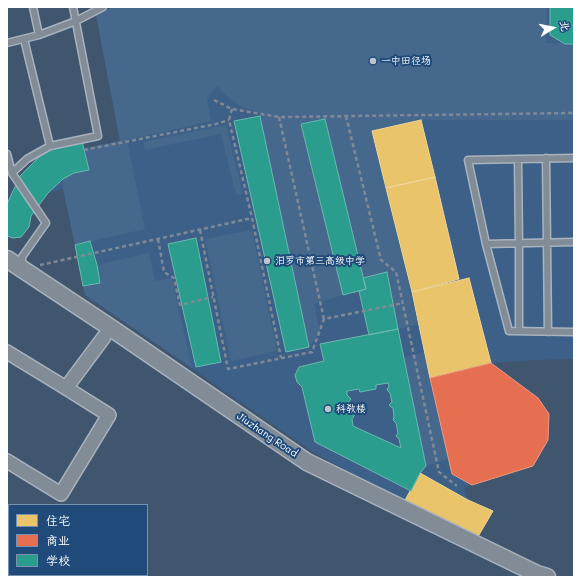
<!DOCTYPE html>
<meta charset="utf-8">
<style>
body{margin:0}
#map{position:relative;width:581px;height:584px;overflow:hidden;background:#40566e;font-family:Mali,"LXGW WenKai TC",sans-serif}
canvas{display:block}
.frame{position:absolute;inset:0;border:8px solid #fff;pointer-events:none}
.legend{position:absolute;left:8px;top:504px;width:140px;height:72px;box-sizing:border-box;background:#1f4a7a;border:1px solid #7992af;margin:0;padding:5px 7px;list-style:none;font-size:12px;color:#fff}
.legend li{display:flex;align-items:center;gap:8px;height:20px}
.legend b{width:20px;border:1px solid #7992af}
.north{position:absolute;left:533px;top:8px;width:40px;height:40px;-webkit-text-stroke:3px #1f4a7a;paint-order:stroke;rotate:80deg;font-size:11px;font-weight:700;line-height:16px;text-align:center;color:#fff}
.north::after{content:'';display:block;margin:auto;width:14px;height:18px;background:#fff;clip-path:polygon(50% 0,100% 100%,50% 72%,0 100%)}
</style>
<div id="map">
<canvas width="581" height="584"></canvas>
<div class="frame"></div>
<ul class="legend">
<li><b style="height:11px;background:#e9c46a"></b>住宅</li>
<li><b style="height:11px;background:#e76f51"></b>商业</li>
<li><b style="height:11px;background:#2a9d8f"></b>学校</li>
</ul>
<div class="north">北</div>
</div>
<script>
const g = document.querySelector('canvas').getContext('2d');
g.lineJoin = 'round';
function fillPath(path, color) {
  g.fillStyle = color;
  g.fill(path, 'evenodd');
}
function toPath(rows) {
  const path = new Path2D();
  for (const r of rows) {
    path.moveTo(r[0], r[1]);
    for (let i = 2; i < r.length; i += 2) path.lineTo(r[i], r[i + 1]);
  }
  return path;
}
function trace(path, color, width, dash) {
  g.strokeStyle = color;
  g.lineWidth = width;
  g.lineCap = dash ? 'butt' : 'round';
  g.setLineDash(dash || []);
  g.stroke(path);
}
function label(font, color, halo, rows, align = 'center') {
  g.font = font + ' Mali,"LXGW WenKai TC",sans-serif';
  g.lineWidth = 4;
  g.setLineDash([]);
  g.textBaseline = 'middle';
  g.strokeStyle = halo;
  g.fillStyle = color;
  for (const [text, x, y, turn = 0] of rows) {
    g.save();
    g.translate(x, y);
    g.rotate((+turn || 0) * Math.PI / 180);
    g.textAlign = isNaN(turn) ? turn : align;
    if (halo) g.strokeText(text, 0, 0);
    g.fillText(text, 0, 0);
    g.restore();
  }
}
fillPath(toPath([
 [113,7,574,7,574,359,537,360,491,363,538,398,549,414,548,440,533,466,464,487,468,500,493,511,476,540,404,502,316,454,85,295,63,189,48,193,31,216,29,227,21,237,13,238,7,236,7,204,9,198,20,176,40,156,120,141,96,15]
]), '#3c6087');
fillPath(toPath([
 [113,7,546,7,546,43,574,44,574,120,421,120,372,131,418,324,398,329,387,272,363,278,324,119,301,124,343,295,314,304,320,332,309,347,260,116,262,113,242,107,225,95,218,86,207,98,211,121,127,140,145,229,75,245,63,188,63,179,83,149,120,141,96,15],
 [226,125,243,194,236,195,221,134,145,150,143,142],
 [252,230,277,351,231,361,205,239],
 [149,253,155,281,172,278,192,368,85,295,83,286,100,283,97,265],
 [424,352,449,459,426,466,404,357]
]), '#47688d');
const homes = toPath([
 [421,120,435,177,386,188,372,131,421,120],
 [435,177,459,279,412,292,386,188,435,177],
 [469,278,491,363,430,378,412,292,469,278],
 [420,473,468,500,493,511,476,540,404,502,420,473]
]);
fillPath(homes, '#e9c46a');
trace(homes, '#f0d697', 1);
const shops = toPath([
 [491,363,538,398,549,414,548,440,533,466,472,485,452,474,430,378,491,363]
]);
fillPath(shops, '#e76f51');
trace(shops, '#ee9a85', 1);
const schools = toPath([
 [550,7,574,7,574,44,565,44,550,35,550,7],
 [260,116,309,347,286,352,234,121,260,116],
 [325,119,366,289,343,295,301,124,325,119],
 [82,141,89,170,74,173,63,179,48,193,31,216,29,227,21,237,13,238,7,236,7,204,20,176,40,156,57,146,82,141],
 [196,238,221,362,196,367,168,244,196,238],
 [90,241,97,265,100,283,83,286,75,245,90,241],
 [387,272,398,329,369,335,359,291,366,289,363,278,387,272],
 [398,329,426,466,420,473,411,491,315,442,302,387,297,382,295,375,299,367,324,361,320,344,398,329],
 [388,383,389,386,387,390,390,393,392,402,389,405,391,407,393,408,394,417,393,420,396,423,398,433,396,436,399,439,401,448,353,426,352,419,355,414,354,411,350,410,348,403,351,399,347,395,347,391,359,389,360,392,376,389,376,385,388,383]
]);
fillPath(schools, '#2a9d8f');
trace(schools, '#6abab1', 1);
const service = toPath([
 [33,7,39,35],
 [24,39,50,146],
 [7,43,39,35,76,21,103,7],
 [7,154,12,173,46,223,22,257,22,266],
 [546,158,548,332],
 [574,158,468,160,486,244,509,331,574,332],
 [518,159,519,244,519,331],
 [12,173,27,159,50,146,98,136,73,7],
 [486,244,574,242]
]);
const minor = toPath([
 [7,352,66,388,109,415,61,494,7,461],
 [66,388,104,337]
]);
const tertiary = toPath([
 [7,259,111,328,307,462,537,574,547,577]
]);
trace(service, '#a9b3be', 9);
trace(minor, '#a9b3be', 16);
trace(tertiary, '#a9b3be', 19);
trace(toPath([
 [214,100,232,109,279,117,574,113],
 [232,109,229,120,252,218,281,358],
 [346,116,381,260,396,272,439,472,457,486],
 [279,117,324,319],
 [84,150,216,124,229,120],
 [200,230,228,369,312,352,324,319,403,303],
 [158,239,164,272,174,278,180,305,213,297],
 [40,265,252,218]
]), '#808a96', 2.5, [4, 3]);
trace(service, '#818c97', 6);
trace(minor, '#818c97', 13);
trace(tertiary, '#818c97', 16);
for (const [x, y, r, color] of [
 [373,61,4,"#bcc4cc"],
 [267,261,4,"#bcc4cc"],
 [328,409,4,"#bcc4cc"]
]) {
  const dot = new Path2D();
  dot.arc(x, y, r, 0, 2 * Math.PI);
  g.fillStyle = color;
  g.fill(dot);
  trace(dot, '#1f4a7a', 1.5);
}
label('10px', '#fff', '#1f4a7a', [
 ["一中田径场",381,61],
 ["汨罗市第三高级中学",275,261],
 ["科教楼",336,409]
], 'left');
label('10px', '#fff', '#1f4a7a', [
 ["Jiuzhang Road",267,435,34]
]);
</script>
